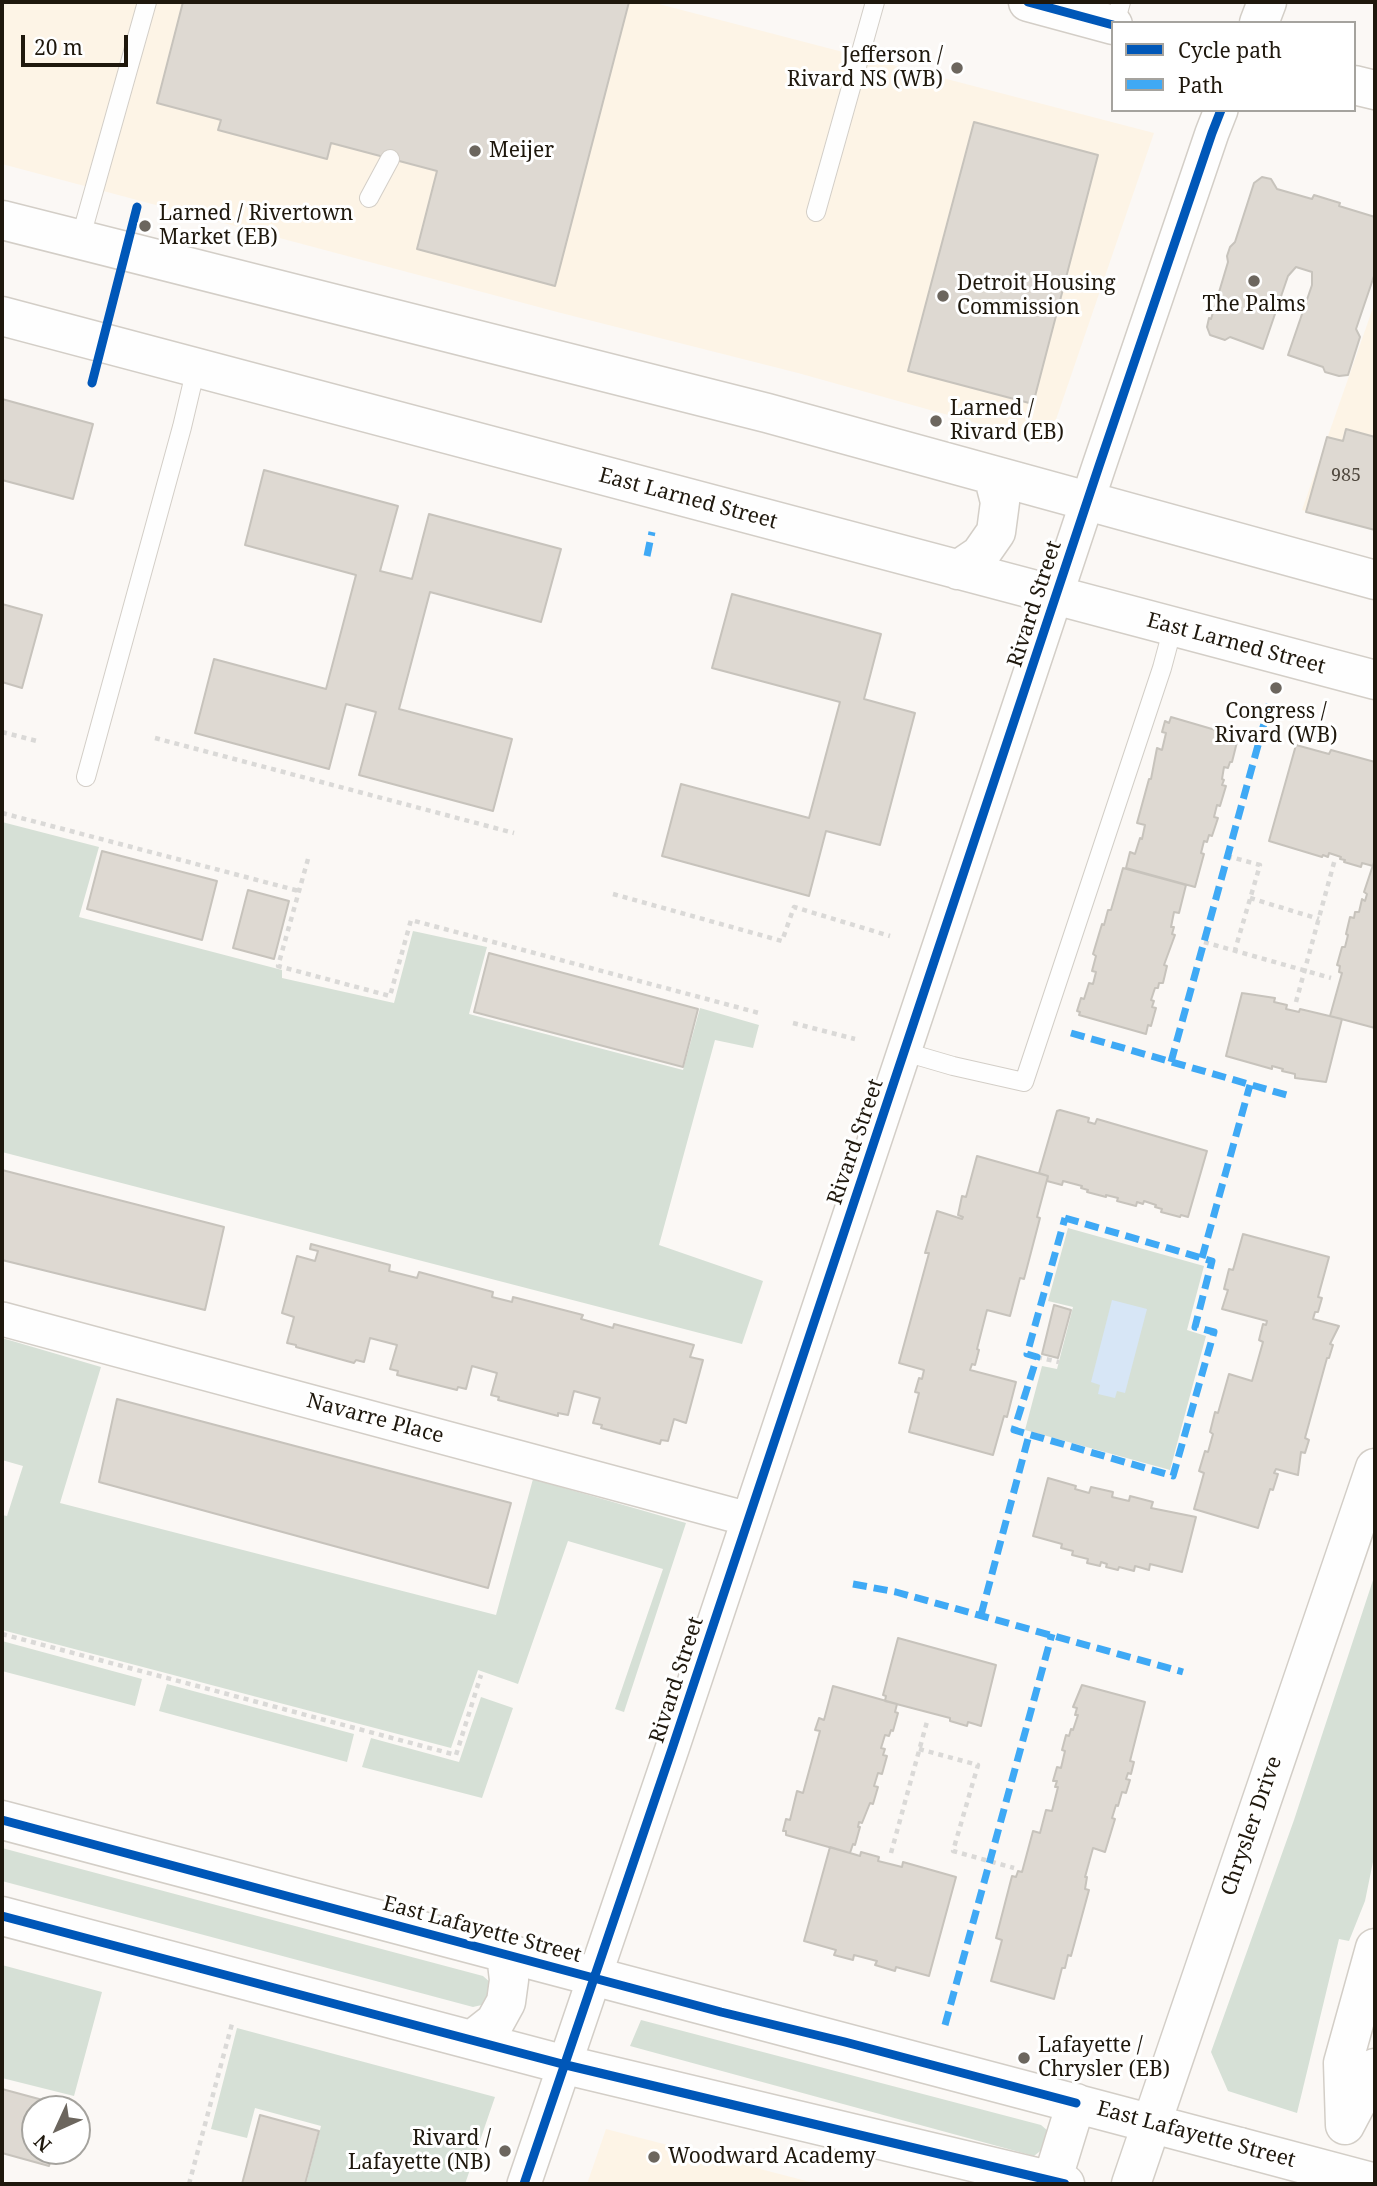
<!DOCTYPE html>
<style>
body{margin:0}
#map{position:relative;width:1377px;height:2186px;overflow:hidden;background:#fbf8f5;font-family:"Noto Serif",serif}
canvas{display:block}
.frame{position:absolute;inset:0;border:4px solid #1f180d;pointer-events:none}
.legend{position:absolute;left:1111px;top:21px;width:245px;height:91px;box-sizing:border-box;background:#fff;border:2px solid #a5a39e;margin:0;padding:9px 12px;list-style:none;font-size:21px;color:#1f180d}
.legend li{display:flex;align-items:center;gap:14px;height:35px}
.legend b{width:35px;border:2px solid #a5a39e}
.north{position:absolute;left:21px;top:2095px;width:70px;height:70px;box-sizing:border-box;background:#fff;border:2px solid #a5a39e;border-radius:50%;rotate:225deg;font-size:19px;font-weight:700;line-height:28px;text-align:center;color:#1f180d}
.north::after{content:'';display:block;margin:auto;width:24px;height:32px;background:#6c665e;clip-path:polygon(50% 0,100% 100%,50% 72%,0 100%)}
.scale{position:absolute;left:21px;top:35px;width:107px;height:32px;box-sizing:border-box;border:4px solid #1f180d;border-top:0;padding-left:9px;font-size:21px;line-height:24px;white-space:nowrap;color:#1f180d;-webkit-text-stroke:5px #fff;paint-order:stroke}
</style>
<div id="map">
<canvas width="1377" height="2186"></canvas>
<div class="frame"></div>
<ul class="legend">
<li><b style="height:9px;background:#0057b8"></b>Cycle path</li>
<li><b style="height:9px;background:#3fa9f5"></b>Path</li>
</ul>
<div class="north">N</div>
<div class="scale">20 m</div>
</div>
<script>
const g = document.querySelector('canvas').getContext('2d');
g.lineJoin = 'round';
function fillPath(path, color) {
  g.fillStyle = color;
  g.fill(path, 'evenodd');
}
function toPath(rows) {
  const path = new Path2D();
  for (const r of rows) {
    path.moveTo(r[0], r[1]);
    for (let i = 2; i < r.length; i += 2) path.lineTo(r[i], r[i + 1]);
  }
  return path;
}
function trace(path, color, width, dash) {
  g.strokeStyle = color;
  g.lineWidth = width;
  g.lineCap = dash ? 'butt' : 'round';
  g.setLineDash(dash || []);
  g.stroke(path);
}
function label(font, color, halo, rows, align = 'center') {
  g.font = font + ' "Noto Serif",serif';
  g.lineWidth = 6;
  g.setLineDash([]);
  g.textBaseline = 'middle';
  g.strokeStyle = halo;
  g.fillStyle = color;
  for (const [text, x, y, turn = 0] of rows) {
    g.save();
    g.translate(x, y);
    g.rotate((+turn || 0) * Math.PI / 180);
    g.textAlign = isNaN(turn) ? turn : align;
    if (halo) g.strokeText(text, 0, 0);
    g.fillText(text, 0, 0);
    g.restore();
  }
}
fillPath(toPath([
 [2,2,651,2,1154,133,1048,443,798,373,561,313,2,164],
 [1375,302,1375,530,1302,510],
 [606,2129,818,2184,587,2184]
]), '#fdf4e6');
fillPath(toPath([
 [2,822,99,847,79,917,282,970,282,978,394,1003,413,931,487,947,469,1014,683,1070,700,1008,759,1025,753,1048,715,1040,659,1245,763,1281,742,1344,2,1152],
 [1068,1228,1204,1266,1187,1330,1206,1336,1170,1470,1025,1430,1042,1366,1057,1369,1073,1307,1048,1301],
 [2,1338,101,1367,60,1503,496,1615,533,1479,686,1523,624,1712,615,1709,663,1569,568,1541,518,1684,478,1670,451,1748,2,1630,2,1515,7,1516,23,1466,2,1460],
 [1375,1574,1375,1852,1365,1901,1349,1941,1339,1939,1297,2113,1228,2091,1211,2052,1294,1820],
 [2,1641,142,1679,135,1706,2,1671],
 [167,1684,354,1734,347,1762,159,1711],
 [481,1697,513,1708,482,1798,362,1767,371,1738,459,1762],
 [2,1848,483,1976,491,1983,486,2004,473,2007,2,1881],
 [2,1965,102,1992,74,2096,2,2078],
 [641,2020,1041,2125,1048,2131,1044,2148,1034,2156,630,2046],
 [237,2028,495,2097,465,2184,306,2184,321,2126,255,2108,247,2138,211,2129]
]), '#d6e0d6');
fillPath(toPath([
 [1112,1300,1147,1309,1125,1393,1117,1391,1115,1398,1098,1394,1100,1385,1091,1382]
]), '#d7e6f6');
const building = toPath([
 [183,2,629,2,555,286,417,249,437,171,331,143,327,159,218,130,221,120,157,103,183,2],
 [974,122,1098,155,1033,404,908,371,974,122],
 [1262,177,1271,179,1277,189,1312,199,1314,195,1340,203,1339,206,1375,217,1375,273,1356,329,1360,337,1348,375,1339,376,1325,372,1323,367,1288,355,1312,285,1312,272,1296,267,1288,276,1263,349,1230,337,1225,340,1210,335,1207,327,1209,318,1211,319,1228,262,1227,256,1230,247,1235,242,1254,183,1262,177],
 [2,399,93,424,73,499,2,480,2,399],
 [1346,429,1375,437,1375,530,1306,512,1327,437,1343,441,1346,429],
 [264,470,398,506,380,571,412,579,429,514,561,549,541,622,430,592,399,709,512,739,493,811,359,775,376,712,346,704,329,769,195,733,214,659,326,689,356,575,245,545,264,470],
 [732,594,881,634,864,699,915,713,880,845,826,831,809,896,662,856,681,784,809,818,840,702,712,668,732,594],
 [2,604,42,615,22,688,2,682,2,604],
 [1171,717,1236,736,1235,741,1237,742,1232,762,1230,762,1228,768,1224,767,1222,779,1224,780,1222,785,1226,786,1220,806,1217,805,1214,817,1218,818,1212,836,1209,835,1207,842,1204,841,1201,853,1204,854,1195,887,1126,868,1130,852,1135,854,1140,838,1142,839,1145,825,1137,823,1149,779,1151,779,1157,748,1162,750,1166,733,1162,732,1165,721,1169,723,1171,717],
 [1296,745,1329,754,1331,750,1375,762,1375,862,1373,866,1362,863,1361,867,1344,862,1345,860,1340,859,1341,857,1329,853,1328,857,1323,855,1322,857,1269,841,1296,745],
 [102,851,217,881,202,940,87,909,102,851],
 [1374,862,1375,862,1375,1028,1330,1016,1342,973,1339,972,1340,966,1337,965,1342,947,1345,947,1348,935,1346,934,1350,917,1354,918,1355,912,1359,912,1362,899,1365,901,1367,894,1364,892,1374,862],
 [1123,868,1186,885,1179,913,1174,912,1171,927,1174,927,1172,934,1175,935,1164,965,1167,966,1163,983,1159,983,1158,988,1155,988,1151,1000,1154,1001,1152,1007,1156,1008,1151,1026,1148,1025,1146,1034,1079,1015,1080,1012,1077,1011,1081,998,1084,999,1089,983,1093,984,1096,972,1092,971,1096,956,1093,954,1102,924,1104,925,1108,910,1111,910,1123,868],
 [248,890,289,901,274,959,233,948,248,890],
 [489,953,698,1009,683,1067,474,1012,489,953],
 [1242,993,1275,998,1274,1002,1287,1005,1286,1009,1299,1012,1300,1009,1342,1019,1326,1082,1295,1078,1295,1074,1282,1071,1283,1069,1272,1066,1272,1069,1226,1056,1242,993],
 [1060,1110,1089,1118,1088,1122,1095,1124,1097,1119,1207,1151,1188,1217,1181,1215,1180,1217,1161,1212,1162,1209,1155,1207,1156,1205,1144,1201,1143,1204,1137,1202,1136,1206,1117,1201,1118,1198,1106,1195,1106,1197,1087,1192,1088,1190,1081,1188,1082,1186,1063,1181,1062,1185,1047,1181,1048,1176,1039,1173,1057,1111,1060,1110],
 [977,1156,1048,1176,1037,1217,1040,1218,1024,1279,1020,1278,1010,1316,987,1310,977,1349,979,1350,975,1365,972,1364,970,1370,1016,1382,1007,1417,1004,1416,993,1455,909,1432,919,1393,915,1392,919,1378,922,1379,924,1370,899,1363,929,1253,925,1253,937,1211,962,1219,963,1217,958,1215,962,1196,966,1197,977,1156],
 [2,1170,224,1227,205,1310,2,1260,2,1170],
 [1243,1234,1329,1257,1318,1297,1322,1298,1318,1312,1315,1312,1313,1319,1339,1326,1330,1344,1333,1345,1329,1358,1327,1358,1305,1438,1309,1440,1305,1453,1301,1452,1298,1475,1276,1469,1274,1473,1278,1474,1273,1490,1270,1489,1258,1528,1194,1509,1204,1473,1199,1471,1205,1451,1208,1452,1213,1434,1210,1432,1215,1412,1218,1413,1229,1374,1252,1381,1263,1342,1259,1340,1263,1324,1266,1325,1267,1321,1222,1309,1228,1290,1224,1289,1229,1269,1233,1270,1243,1234],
 [311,1244,390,1265,389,1271,417,1278,419,1272,493,1292,492,1297,512,1302,513,1297,583,1315,581,1319,613,1328,614,1324,694,1345,690,1357,703,1360,686,1423,674,1419,668,1441,661,1440,660,1444,601,1428,602,1425,593,1423,600,1398,574,1391,568,1415,558,1413,558,1416,498,1400,499,1397,491,1395,497,1373,472,1366,466,1389,458,1387,457,1390,397,1375,398,1371,390,1369,397,1345,370,1338,364,1362,356,1360,354,1363,296,1347,296,1345,287,1343,294,1317,282,1313,297,1256,315,1261,318,1251,310,1249,311,1244],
 [1054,1305,1071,1310,1058,1358,1042,1354,1054,1305],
 [117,1399,511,1503,488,1588,99,1482,117,1399],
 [1048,1478,1076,1486,1075,1489,1089,1493,1091,1487,1113,1492,1112,1497,1129,1501,1130,1496,1153,1502,1151,1508,1196,1517,1182,1572,1150,1564,1149,1570,1135,1566,1134,1571,1119,1567,1118,1570,1106,1567,1107,1564,1101,1562,1100,1566,1087,1563,1088,1559,1072,1555,1073,1551,1061,1548,1062,1544,1033,1536,1048,1478],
 [898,1638,996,1665,981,1726,968,1722,967,1726,950,1721,950,1718,885,1701,886,1696,883,1695,898,1638],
 [1082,1685,1145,1702,1130,1761,1134,1762,1131,1774,1128,1773,1126,1779,1130,1780,1126,1793,1122,1792,1118,1806,1116,1805,1112,1818,1115,1819,1105,1852,1093,1848,1085,1877,1087,1877,1085,1889,1089,1890,1071,1956,1068,1955,1065,1968,1062,1968,1054,1999,991,1981,1002,1940,996,1938,1012,1876,1016,1877,1018,1871,1022,1872,1033,1831,1040,1833,1046,1810,1052,1811,1058,1787,1055,1787,1057,1781,1053,1781,1057,1767,1061,1768,1065,1751,1062,1750,1066,1735,1069,1736,1071,1729,1073,1730,1078,1715,1075,1715,1077,1708,1073,1707,1082,1685],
 [833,1686,897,1704,895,1712,898,1713,893,1731,891,1730,889,1736,885,1735,881,1748,885,1749,883,1755,887,1756,882,1774,878,1773,874,1786,878,1787,873,1804,870,1803,862,1823,859,1822,858,1827,860,1827,855,1845,853,1844,850,1853,786,1835,786,1831,783,1831,786,1819,790,1820,797,1791,803,1793,820,1731,815,1730,819,1718,824,1720,833,1686],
 [830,1847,860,1856,861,1852,879,1857,878,1861,902,1867,903,1862,956,1877,929,1976,896,1967,895,1971,875,1965,877,1961,854,1955,853,1960,834,1955,836,1950,804,1941,830,1847],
 [2,2089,65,2106,64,2109,35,2109,35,2151,53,2151,49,2166,2,2153,2,2089],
 [260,2115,319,2131,305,2184,242,2184,260,2115]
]);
fillPath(building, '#ded9d2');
trace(building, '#c7c3bc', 2);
const lane = toPath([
 [1115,23,1121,2],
 [369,198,390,159],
 [816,212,875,2],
 [80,240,147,2],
 [86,777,182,427,196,368],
 [905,1052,953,1066,1024,1082,1162,668,1173,627]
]);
const street = toPath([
 [2,1319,748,1519],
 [524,2184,672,1749,1099,466,1212,133,1221,110]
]);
const secondary = toPath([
 [1028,2,1113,25],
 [1259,23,1267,2],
 [1354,85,1375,90],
 [2,220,767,413,1375,580],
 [2,316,1375,680],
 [958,570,980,555,996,532,1000,502,993,475],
 [2,1820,1240,2147],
 [2,1916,566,2065,1065,2184],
 [472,2040,495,2022,506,2002,509,1980,506,1954],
 [1052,2181,1076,2103],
 [1131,2184,1375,1468]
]);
const highway = toPath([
 [1345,2125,1343,2063,1375,1948],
 [1345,2125,1375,2068]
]);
trace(lane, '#d3cec7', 20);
trace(street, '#d3cec7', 36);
trace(secondary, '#d3cec7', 41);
trace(highway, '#d3cec7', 41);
trace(toPath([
 [2,732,37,741],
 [155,738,514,833],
 [2,813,299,891],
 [1227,856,1260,865,1235,950],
 [308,859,278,966,390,996,411,920,759,1013],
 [613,894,782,941,794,907,890,936],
 [1250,898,1319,919],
 [1204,942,1331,978],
 [1296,1002,1335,859],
 [793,1023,855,1039],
 [1037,1357,1059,1362],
 [2,1634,456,1755,481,1675],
 [919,1749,978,1765,953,1851,1014,1868],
 [891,1853,928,1718],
 [189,2184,233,2020]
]), '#dad9d7', 4.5, [5, 5]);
trace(lane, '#fefefe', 18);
trace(street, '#fefefe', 33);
trace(secondary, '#fefefe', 38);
trace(highway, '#fefefe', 38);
const secondaryBridge = toPath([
 [1240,2147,1375,2183]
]);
trace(secondaryBridge, '#d3cec7', 41, []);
trace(secondaryBridge, '#fefefe', 38);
trace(toPath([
 [647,556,652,532],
 [1071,1033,1290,1096],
 [1171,1062,1271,698],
 [1065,1218,1212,1261,1195,1327,1214,1332,1173,1476,1014,1430,1037,1357,1027,1354,1065,1218],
 [1202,1258,1250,1085],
 [853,1584,896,1592,1183,1672],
 [981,1615,1029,1435],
 [945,2025,1052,1634]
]), '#3fa9f5', 7, [14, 7]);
trace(toPath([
 [1028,2,1113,25],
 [92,383,137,207],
 [2,1820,721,2012,845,2042,1076,2103],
 [2,1916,566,2065,1065,2184],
 [524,2184,672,1749,1099,466,1212,133,1221,110]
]), '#0057b8', 9);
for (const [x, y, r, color] of [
 [957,68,7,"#6c665e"],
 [475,151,7,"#6c665e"],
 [145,226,7,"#6c665e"],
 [1254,281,7,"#6c665e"],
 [943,296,7,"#6c665e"],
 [936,421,7,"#6c665e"],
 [1276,688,7,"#6c665e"],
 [1024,2058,7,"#6c665e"],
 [505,2151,7,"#6c665e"],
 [654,2157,7,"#6c665e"]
]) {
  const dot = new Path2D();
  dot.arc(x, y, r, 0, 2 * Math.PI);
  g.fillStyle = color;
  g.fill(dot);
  trace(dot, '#fff', 2.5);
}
label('18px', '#4f483e', null, [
 ["985",1346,476]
]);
label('21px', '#1f180d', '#fff', [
 ["Jefferson /",943,56,"right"],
 ["Rivard NS (WB)",943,80,"right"],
 ["Meijer",489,151],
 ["Larned / Rivertown",159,214],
 ["Market (EB)",159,238],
 ["Detroit Housing",957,284],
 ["Commission",957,308],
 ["The Palms",1254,305,"center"],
 ["Larned /",950,409],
 ["Rivard (EB)",950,433],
 ["Congress /",1276,712,"center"],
 ["Rivard (WB)",1276,736,"center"],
 ["Lafayette /",1038,2046],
 ["Chrysler (EB)",1038,2070],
 ["Rivard /",491,2139,"right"],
 ["Lafayette (NB)",491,2163,"right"],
 ["Woodward Academy",668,2157]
], 'left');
label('21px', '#1f180d', '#fff', [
 ["East Larned Street",688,499,15],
 ["Rivard Street",1035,604,-72],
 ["East Larned Street",1236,644,15],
 ["Rivard Street",856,1142,-71],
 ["Navarre Place",375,1419,15],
 ["Rivard Street",677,1680,-72],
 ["Chrysler Drive",1252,1826,-71],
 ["East Lafayette Street",482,1930,15],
 ["East Lafayette Street",1196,2135,15]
]);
</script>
